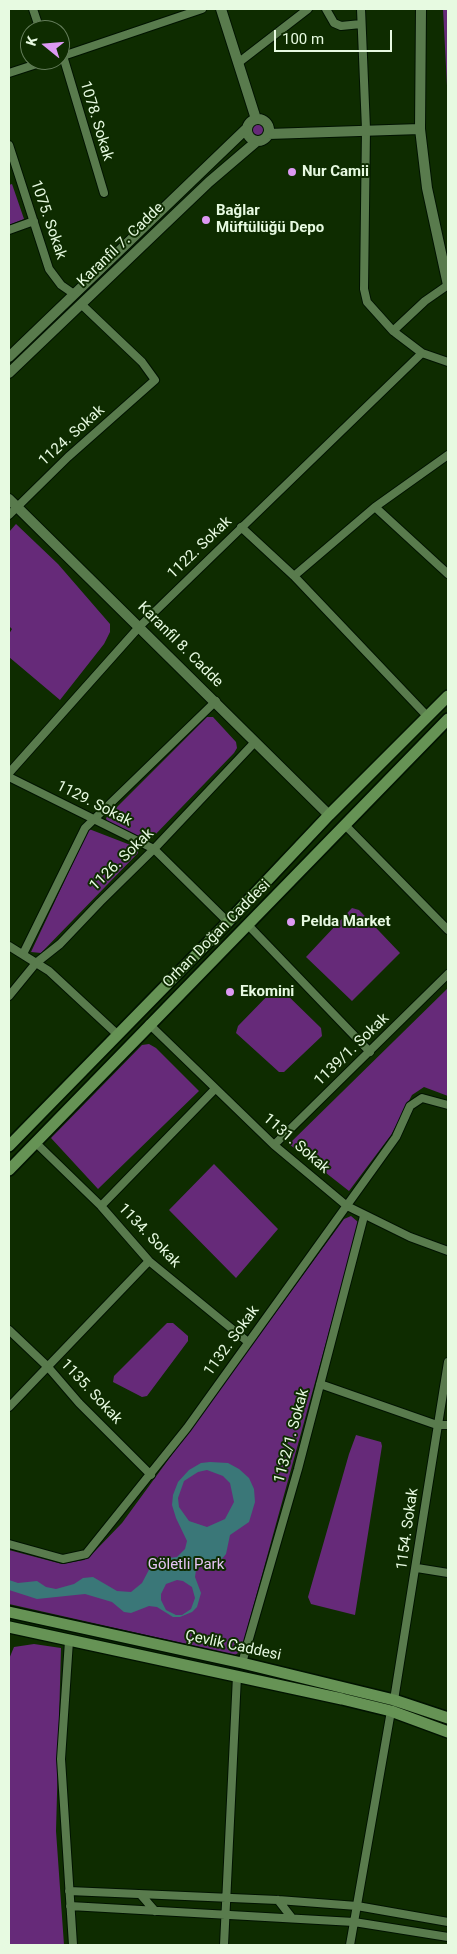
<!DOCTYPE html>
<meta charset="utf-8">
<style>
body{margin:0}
#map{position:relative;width:457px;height:1954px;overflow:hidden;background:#0e2c00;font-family:Roboto,sans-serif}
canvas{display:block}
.frame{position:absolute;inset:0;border:10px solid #e7fae1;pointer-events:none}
.north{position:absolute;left:20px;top:20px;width:50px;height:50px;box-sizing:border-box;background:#0e2c00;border:1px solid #657e5a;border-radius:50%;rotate:287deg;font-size:14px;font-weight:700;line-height:20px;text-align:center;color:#e7fae1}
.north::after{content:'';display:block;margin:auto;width:18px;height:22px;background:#dd99f3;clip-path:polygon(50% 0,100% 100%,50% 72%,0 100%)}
.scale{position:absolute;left:274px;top:30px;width:118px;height:22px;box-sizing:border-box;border:2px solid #e7fae1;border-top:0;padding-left:6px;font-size:15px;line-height:18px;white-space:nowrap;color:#e7fae1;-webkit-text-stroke:4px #0e2c00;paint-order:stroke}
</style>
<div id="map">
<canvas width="457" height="1954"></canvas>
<div class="frame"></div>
<div class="north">K</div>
<div class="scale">100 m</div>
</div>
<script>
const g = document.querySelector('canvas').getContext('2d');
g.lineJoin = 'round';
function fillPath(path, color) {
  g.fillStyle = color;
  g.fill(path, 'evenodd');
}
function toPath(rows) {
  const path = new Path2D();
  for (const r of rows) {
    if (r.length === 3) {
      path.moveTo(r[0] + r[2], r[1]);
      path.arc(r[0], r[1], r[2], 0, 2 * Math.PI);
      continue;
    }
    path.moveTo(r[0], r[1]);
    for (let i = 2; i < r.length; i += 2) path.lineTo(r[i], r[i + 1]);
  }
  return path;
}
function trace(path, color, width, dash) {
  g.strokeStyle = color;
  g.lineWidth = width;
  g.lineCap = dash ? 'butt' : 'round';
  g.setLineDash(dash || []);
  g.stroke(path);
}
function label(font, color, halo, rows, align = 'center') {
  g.font = font + ' Roboto,sans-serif';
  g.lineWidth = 4;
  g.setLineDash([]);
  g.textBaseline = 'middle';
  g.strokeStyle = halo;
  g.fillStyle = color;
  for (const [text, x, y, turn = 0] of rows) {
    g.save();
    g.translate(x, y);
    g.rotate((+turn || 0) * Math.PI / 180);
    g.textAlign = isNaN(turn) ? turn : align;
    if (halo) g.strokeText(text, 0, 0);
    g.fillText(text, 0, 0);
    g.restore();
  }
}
fillPath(toPath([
 [443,9,448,9,448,105],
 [258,130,6],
 [12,184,24,219,9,225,9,185],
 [16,524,58,564,110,624,110,632,104,644,60,700,9,657,9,634,12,629,9,626,9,532],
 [207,717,213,717,236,742,237,748,234,753,152,838,148,840,140,837,107,822,106,818],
 [89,829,133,846,138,849,138,853,41,953,31,952],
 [352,908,359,910,400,953,352,1001,306,957],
 [275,988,280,988,321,1028,322,1036,284,1072,279,1072,236,1033,238,1026],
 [448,988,448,1096,424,1087,412,1095,391,1135,349,1191,289,1144],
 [149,1044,156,1048,199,1091,98,1189,51,1138,142,1045],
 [214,1164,278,1229,236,1278,169,1210],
 [351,1216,358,1222,357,1230,241,1651,235,1655,9,1604,9,1550,62,1564,84,1560,95,1551,122,1523,344,1219],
 [167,1323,173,1323,188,1336,188,1341,147,1396,142,1397,113,1382,114,1376],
 [356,1435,381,1442,382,1446,355,1615,311,1604,308,1597,349,1454],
 [34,1644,61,1648,56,1831,64,1945,9,1945,9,1659,14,1647]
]), '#662a79');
fillPath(toPath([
 [210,1462,228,1463,239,1469,249,1478,254,1489,255,1502,249,1522,230,1535,226,1554,221,1560,205,1562,196,1570,195,1577,201,1593,197,1607,192,1612,180,1617,173,1617,157,1607,149,1606,131,1613,124,1612,112,1602,85,1594,37,1599,9,1590,9,1580,18,1583,37,1581,46,1587,56,1589,74,1584,83,1578,93,1577,117,1591,131,1592,142,1583,152,1564,161,1559,177,1557,185,1549,187,1541,176,1518,172,1505,173,1495,178,1482,189,1470,201,1463],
 [207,1470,223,1476,230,1483,234,1502,225,1519,207,1527,189,1521,179,1507,178,1498,184,1481,198,1472],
 [177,1580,183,1581,192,1587,195,1598,191,1609,182,1615,176,1615,166,1610,161,1600,161,1594,166,1584]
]), '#3a7778');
const minor = toPath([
 [33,9,40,30],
 [326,9,334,23,341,26,361,24],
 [361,9,366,129,364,289,367,302,393,331,422,353,448,362],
 [63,56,104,193],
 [60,57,202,9],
 [238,63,308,9],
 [9,73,49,60],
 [9,145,49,269,61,285,74,294],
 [9,230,34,221],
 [393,331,425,301,448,285],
 [375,507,448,574],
 [9,515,68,457,155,380,142,362,81,304],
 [241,527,294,576,428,717],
 [294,576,375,507,448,455],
 [9,773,140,626,422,353],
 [9,777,154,849,228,922],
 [345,825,448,930],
 [248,925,370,1052],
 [9,946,49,971,118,1035],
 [23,954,85,828,216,701],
 [9,996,36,963,60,944,100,902,154,849,254,743],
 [149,1024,274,1145,347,1206,410,1237,448,1251],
 [36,1143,101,1206,149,1261,248,1342],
 [274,1145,448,974],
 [101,1206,215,1089],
 [9,1330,48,1367,79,1403,151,1475],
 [320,1384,437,1425,448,1425],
 [9,1407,149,1261],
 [9,1544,63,1559,86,1554,187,1428,396,1137,410,1106,422,1098,448,1105],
 [417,1568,448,1573],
 [69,1641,61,1759,73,1945],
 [242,1663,298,1469,364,1216],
 [394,1700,448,1362],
 [69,1891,278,1900,357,1906,448,1922],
 [141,1895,155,1911],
 [278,1900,292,1918],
 [70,1906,354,1922,448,1937],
 [224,1945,237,1676],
 [350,1945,391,1711]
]);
const tertiary = toPath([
 [221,9,256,119],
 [421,9,420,129,427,188,448,285],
 [258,130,11],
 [268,134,420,129],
 [9,357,246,129],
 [9,373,209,182,257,141],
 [9,499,329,815]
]);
const secondary = toPath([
 [9,1146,228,922,329,815,448,696],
 [9,1170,448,719],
 [9,1612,242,1663,394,1700,448,1718],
 [9,1627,342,1699,391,1711,448,1732]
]);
trace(minor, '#011300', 10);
trace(tertiary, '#011300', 12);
trace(secondary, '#011300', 14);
trace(minor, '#597b4d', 8);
trace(tertiary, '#597b4d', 10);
trace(secondary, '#669355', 11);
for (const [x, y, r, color] of [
 [292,172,5,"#dd99f3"],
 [206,220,5,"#dd99f3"],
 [291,922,5,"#dd99f3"],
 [230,992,5,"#dd99f3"]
]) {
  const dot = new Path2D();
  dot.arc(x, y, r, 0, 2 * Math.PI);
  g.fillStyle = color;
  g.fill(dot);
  trace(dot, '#0e2c00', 2);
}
label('15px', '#e7fae1', '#0e2c00', [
 ["1078. Sokak",96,121,73],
 ["1075. Sokak",48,220,71],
 ["Karanfil 7. Cadde",121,245,-44],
 ["1124. Sokak",72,436,-42],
 ["1122. Sokak",200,548,-44],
 ["Karanfil 8. Cadde",180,645,45],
 ["1129. Sokak",94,804,27],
 ["1126. Sokak",122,860,-44],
 ["Orhan Doğan Caddesi",217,934,-45],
 ["1139/1. Sokak",352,1050,-44],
 ["1131. Sokak",296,1144,41],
 ["1134. Sokak",149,1236,46],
 ["1132. Sokak",232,1341,-54],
 ["1135. Sokak",91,1392,47],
 ["1132/1. Sokak",292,1436,-75],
 ["1154. Sokak",408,1529,-82],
 ["Çevlik Caddesi",233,1646,12]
]);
label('bold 15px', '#e7fae1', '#0e2c00', [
 ["Nur Camii",302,172],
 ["Bağlar",216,211],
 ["Müftülüğü Depo",216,228],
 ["Pelda Market",301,922],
 ["Ekomini",240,992]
], 'left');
label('15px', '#e6c3f3', '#0e2c00', [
 ["Göletli Park",186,1565]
]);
</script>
